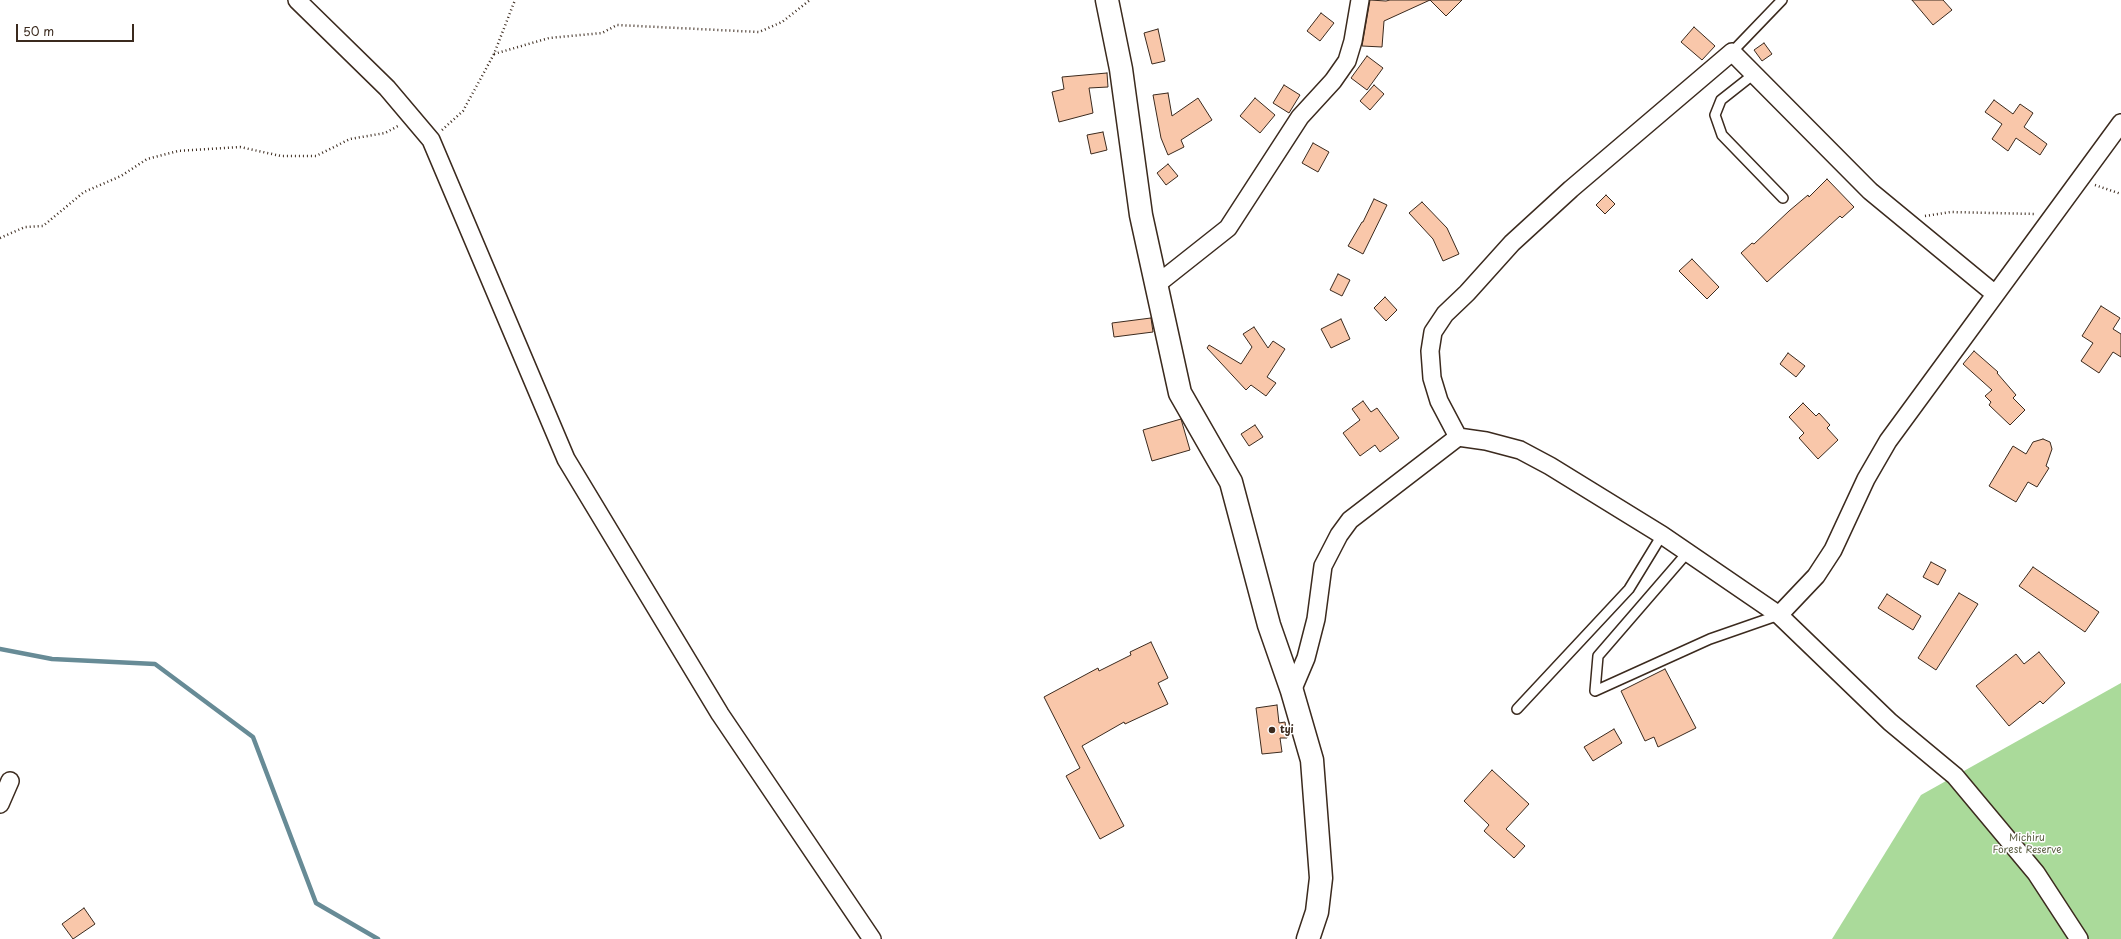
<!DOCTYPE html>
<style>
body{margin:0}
#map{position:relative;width:2121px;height:939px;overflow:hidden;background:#fff;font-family:"Playpen Sans",sans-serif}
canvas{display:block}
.scale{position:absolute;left:16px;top:24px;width:118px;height:18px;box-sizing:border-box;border:2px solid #3b2a1e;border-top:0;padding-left:5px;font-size:12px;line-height:14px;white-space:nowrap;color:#3b2a1e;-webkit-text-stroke:3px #fff;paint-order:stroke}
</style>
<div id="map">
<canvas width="2121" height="939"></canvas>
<div class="scale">50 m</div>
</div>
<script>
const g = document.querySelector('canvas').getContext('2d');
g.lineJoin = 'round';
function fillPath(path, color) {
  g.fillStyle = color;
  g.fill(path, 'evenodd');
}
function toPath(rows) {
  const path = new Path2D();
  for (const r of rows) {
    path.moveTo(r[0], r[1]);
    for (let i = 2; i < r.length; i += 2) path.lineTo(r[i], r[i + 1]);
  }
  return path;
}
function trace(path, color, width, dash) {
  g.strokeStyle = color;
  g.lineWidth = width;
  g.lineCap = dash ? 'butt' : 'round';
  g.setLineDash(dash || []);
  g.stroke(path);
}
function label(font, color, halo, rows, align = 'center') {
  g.font = font + ' "Playpen Sans",sans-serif';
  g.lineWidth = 3;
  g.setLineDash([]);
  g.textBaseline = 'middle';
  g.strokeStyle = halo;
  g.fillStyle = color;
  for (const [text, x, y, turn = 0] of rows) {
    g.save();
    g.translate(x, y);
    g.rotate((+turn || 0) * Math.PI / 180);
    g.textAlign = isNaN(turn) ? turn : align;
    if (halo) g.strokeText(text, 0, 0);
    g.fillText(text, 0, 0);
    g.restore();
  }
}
fillPath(toPath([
 [2121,683,2121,939,1832,939,1921,795]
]), '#aada9a');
trace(toPath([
 [0,649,52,659,155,664,253,737,316,903,378,939]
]), '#678b96', 4.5);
const building = toPath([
 [1370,0,1386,1,1390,0,1462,0,1446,16,1430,0,1384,21,1382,47,1362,46,1370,0],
 [1912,0,1943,0,1952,10,1933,25,1912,0],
 [1321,13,1334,23,1320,41,1307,31,1321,13],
 [1694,27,1715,46,1702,60,1681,42,1694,27],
 [1158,29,1165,61,1152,64,1144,33,1158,29],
 [1764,43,1772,54,1762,61,1754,50,1764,43],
 [1367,56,1383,68,1367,90,1351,78,1367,56],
 [1107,73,1108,87,1089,88,1093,113,1059,122,1052,92,1064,89,1062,77,1107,73],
 [1284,85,1300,95,1289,113,1273,103,1284,85],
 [1374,85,1384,94,1370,110,1360,101,1374,85],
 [1168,93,1172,116,1198,98,1212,120,1181,140,1184,147,1168,155,1161,138,1153,95,1168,93],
 [1255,98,1275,115,1260,133,1240,116,1255,98],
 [1994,100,2013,114,2020,104,2033,113,2024,127,2047,144,2040,155,2016,138,2008,151,1992,139,2002,124,1985,112,1994,100],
 [1103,132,1107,150,1091,154,1087,135,1103,132],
 [1313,143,1329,152,1318,172,1302,163,1313,143],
 [1168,164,1178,176,1166,185,1157,173,1168,164],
 [1827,179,1854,207,1842,218,1840,216,1767,282,1741,253,1752,243,1754,244,1789,211,1808,195,1809,197,1827,179],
 [1606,195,1615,204,1605,214,1596,205,1606,195],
 [1374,199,1387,205,1363,254,1348,246,1362,222,1363,222,1374,199],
 [1422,202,1447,228,1459,254,1443,261,1433,239,1409,213,1422,202],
 [1692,259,1719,287,1707,299,1679,271,1692,259],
 [1338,274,1350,280,1342,296,1330,290,1338,274],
 [1385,297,1397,310,1386,321,1374,308,1385,297],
 [2101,306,2120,318,2113,329,2121,334,2121,357,2113,352,2099,373,2081,361,2093,343,2082,336,2101,306],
 [1151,318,1153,332,1114,337,1112,323,1151,318],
 [1341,319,1350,339,1331,348,1321,329,1341,319],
 [1254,327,1268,348,1273,341,1285,349,1267,377,1276,383,1266,396,1251,385,1246,390,1207,348,1209,345,1241,364,1252,347,1243,334,1254,327],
 [1974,351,1998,372,1997,373,2016,395,2013,398,2025,410,2010,425,1989,405,1991,402,1985,396,1992,390,1963,364,1974,351],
 [1788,353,1805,366,1796,377,1780,364,1788,353],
 [1363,401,1371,412,1377,408,1399,438,1380,452,1375,445,1360,456,1343,433,1360,420,1352,409,1363,401],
 [1803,403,1816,416,1819,413,1830,425,1827,428,1838,440,1818,459,1799,438,1804,433,1789,417,1803,403],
 [1181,419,1190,450,1152,461,1143,430,1181,419],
 [1255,425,1263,437,1249,446,1241,434,1255,425],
 [2043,439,2050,442,2052,449,2046,466,2049,468,2037,487,2028,482,2016,502,1989,486,2013,446,2026,454,2033,442,2043,439],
 [1931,562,1946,570,1938,585,1923,577,1931,562],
 [2033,567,2099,612,2085,632,2019,586,2033,567],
 [1959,593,1978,604,1936,670,1918,658,1959,593],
 [1887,594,1921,616,1913,630,1878,608,1887,594],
 [1151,642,1168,678,1158,683,1168,704,1125,724,1124,722,1082,746,1124,826,1100,839,1066,776,1080,768,1044,697,1098,668,1099,671,1131,655,1130,652,1151,642],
 [2039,652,2065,683,2043,704,2040,701,2009,726,1976,686,2016,654,2024,664,2039,652],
 [1665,669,1696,728,1658,747,1654,737,1645,741,1621,691,1665,669],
 [1277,705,1279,723,1285,722,1287,738,1280,738,1282,752,1262,754,1256,708,1277,705],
 [1614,729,1622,743,1593,761,1584,747,1614,729],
 [1492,770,1529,804,1506,829,1525,846,1514,858,1484,831,1489,825,1464,801,1492,770],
 [84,908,95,924,73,939,62,924,84,908]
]);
fillPath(building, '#f9c7aa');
trace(building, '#3b2a1e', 1);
const service = toPath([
 [1732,52,1782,0],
 [1754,74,1721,100,1715,115,1722,135,1783,198],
 [1687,553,1598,656,1595,691,1710,639,1779,615],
 [1517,709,1629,589,1662,535]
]);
const minor = toPath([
 [297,0,387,88,431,140,566,459,720,714,872,939],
 [1156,285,1228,228,1300,117,1333,81,1347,61,1353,41,1360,0],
 [1458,437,1439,401,1432,378,1430,351,1433,332,1445,314,1467,293,1512,243,1571,189,1732,52,1870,191,1995,294],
 [1779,615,1816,576,1833,550,1866,479,1888,441,2121,123],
 [1292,691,1306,658,1316,619,1323,566,1339,535,1350,520,1458,437,1486,441,1520,450,1550,466,1662,535,1779,615,1890,722,1955,776,2036,873,2079,939],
 [0,804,10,781]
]);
const tertiary = toPath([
 [1107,0,1121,69,1141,215,1180,393,1231,482,1269,625,1292,691,1312,760,1321,878,1317,912,1308,939]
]);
trace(service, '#3b2a1e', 12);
trace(minor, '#3b2a1e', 20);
trace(tertiary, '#3b2a1e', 25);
trace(toPath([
 [494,54,549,38,602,33,617,25,759,32,782,22,810,0],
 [442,130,463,111,494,54,515,0],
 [2095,185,2121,194],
 [1925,216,1951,212,2036,214],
 [0,238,25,227,43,226,84,192,121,176,147,159,178,151,240,147,281,156,316,156,350,139,385,133,398,126]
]), '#3b2a1e', 2.5, [1, 3]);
trace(service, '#fff', 9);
trace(minor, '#fff', 17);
trace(tertiary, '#fff', 22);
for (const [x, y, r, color] of [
 [1272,730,4,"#3b2a1e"]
]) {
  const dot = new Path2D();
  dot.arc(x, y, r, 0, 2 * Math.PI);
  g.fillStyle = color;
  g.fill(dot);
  trace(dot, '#fff', 1.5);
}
label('bold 10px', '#3b2a1e', '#fff', [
 ["tyi",1280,730]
], 'left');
label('10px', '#5c5f43', '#fff', [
 ["Michiru",2027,838],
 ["Forest Reserve",2027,850]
]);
</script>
